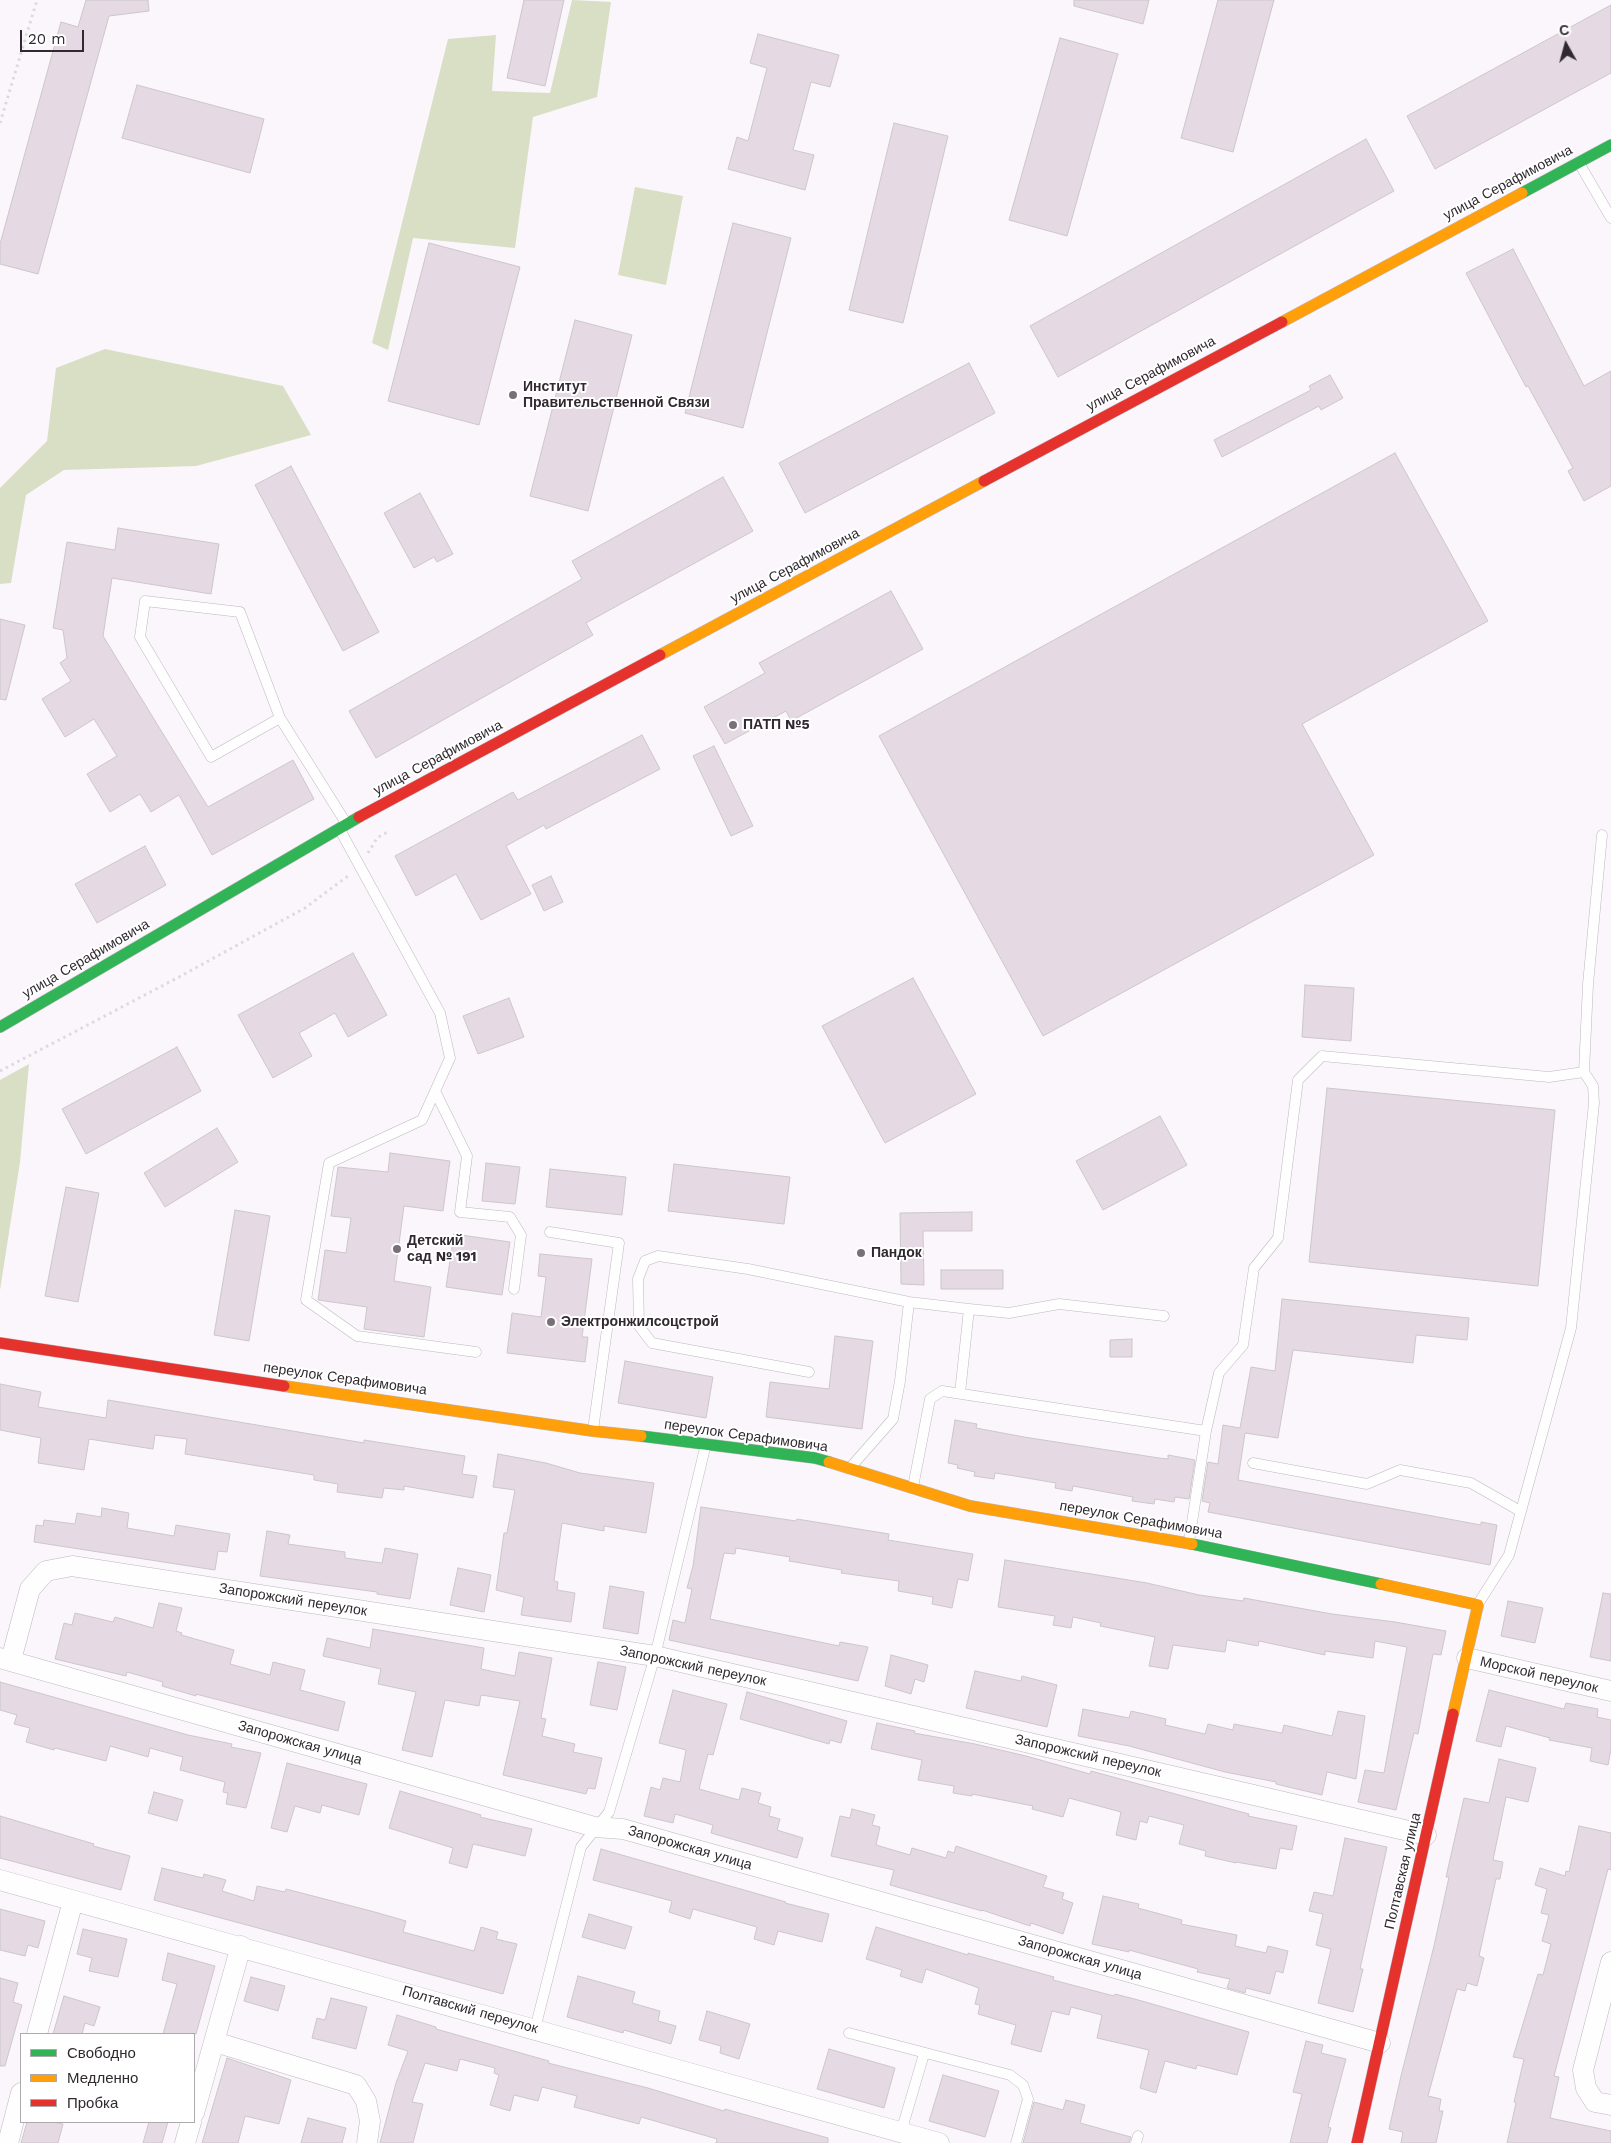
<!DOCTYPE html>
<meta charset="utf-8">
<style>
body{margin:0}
#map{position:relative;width:1611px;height:2143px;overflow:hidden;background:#fbf6fb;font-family:"Work Sans",sans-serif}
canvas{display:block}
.legend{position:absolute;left:20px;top:2033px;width:175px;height:90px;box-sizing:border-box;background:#fff;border:1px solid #acaaac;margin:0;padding:6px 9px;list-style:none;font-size:15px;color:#302a30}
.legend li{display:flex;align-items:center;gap:10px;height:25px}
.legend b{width:25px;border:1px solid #acaaac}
.north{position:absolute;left:1541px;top:20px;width:50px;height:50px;-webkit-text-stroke:4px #fff;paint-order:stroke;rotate:353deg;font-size:14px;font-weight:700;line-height:20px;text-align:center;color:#302a30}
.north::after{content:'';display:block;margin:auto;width:18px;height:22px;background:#302a30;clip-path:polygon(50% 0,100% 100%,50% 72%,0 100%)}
.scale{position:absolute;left:20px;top:30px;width:64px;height:22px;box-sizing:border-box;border:2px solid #302a30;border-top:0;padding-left:6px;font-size:15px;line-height:18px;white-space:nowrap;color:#302a30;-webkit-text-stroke:4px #fff;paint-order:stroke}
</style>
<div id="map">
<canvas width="1611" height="2143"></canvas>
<ul class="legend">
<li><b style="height:6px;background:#30b455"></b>Свободно</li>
<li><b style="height:6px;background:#ff9f0a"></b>Медленно</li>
<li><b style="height:6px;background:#e5322d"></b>Пробка</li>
</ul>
<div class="north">С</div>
<div class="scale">20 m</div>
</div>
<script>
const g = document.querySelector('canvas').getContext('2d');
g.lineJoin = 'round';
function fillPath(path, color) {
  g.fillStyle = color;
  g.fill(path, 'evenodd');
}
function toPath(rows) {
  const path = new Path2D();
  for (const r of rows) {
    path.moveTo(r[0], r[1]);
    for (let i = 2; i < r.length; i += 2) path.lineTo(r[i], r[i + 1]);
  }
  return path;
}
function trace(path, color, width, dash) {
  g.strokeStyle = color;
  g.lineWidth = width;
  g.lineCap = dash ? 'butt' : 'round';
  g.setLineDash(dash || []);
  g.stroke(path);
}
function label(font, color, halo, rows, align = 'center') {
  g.font = font + ' "Work Sans",sans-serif';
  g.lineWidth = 4;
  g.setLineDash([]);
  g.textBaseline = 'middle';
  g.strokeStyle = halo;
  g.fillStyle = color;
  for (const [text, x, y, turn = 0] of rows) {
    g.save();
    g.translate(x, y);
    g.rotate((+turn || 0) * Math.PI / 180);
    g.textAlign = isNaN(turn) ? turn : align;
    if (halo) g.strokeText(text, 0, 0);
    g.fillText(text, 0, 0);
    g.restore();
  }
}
fillPath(toPath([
 [572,0,611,2,597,97,533,117,515,248,413,238,388,350,372,343,448,39,496,35,492,91,550,93],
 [635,187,683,196,666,285,618,275],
 [105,349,283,386,311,435,196,466,64,470,26,495,11,583,0,584,0,488,47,441,56,368],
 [29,1064,20,1162,0,1290,0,1080]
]), '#d9dfc5');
const building = toPath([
 [86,0,148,0,149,11,109,16,38,274,0,264,0,244,61,22,78,27,86,0],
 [524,0,564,0,545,86,507,78,524,0],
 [1074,0,1149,0,1143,24,1074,6,1074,0],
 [1218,0,1274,0,1233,152,1181,138,1218,0],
 [1611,5,1611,73,1435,169,1407,116,1611,5],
 [758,34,839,55,830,87,811,82,793,150,814,155,805,190,728,169,737,137,748,141,767,68,750,63,758,34],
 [1060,38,1118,54,1067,236,1009,220,1060,38],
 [137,85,264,119,250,173,122,138,137,85],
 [894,123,948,136,903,323,849,310,894,123],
 [1366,139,1394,191,1058,377,1030,326,1366,139],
 [733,223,791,238,743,428,685,413,733,223],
 [429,243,520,267,479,425,388,401,429,243],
 [1513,249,1584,386,1611,371,1611,486,1584,501,1568,471,1573,468,1528,386,1526,387,1466,273,1513,249],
 [575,320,632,335,588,511,530,496,575,320],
 [969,363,995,413,805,513,779,463,969,363],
 [1330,375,1343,398,1321,410,1319,406,1222,457,1214,440,1311,390,1309,386,1330,375],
 [1395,453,1488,621,1302,724,1374,855,1043,1036,879,736,1395,453],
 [291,466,379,632,343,651,255,485,291,466],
 [723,477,753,531,586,623,593,635,376,758,349,711,582,579,572,561,723,477],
 [420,493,453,554,437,562,434,557,414,568,384,513,420,493],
 [118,528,219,544,211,594,112,578,103,636,208,807,293,760,314,799,212,855,179,795,151,812,140,794,110,812,87,774,117,756,94,719,65,737,42,699,71,681,60,663,67,658,63,630,53,628,67,542,115,550,118,528],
 [891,591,923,649,791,721,786,711,725,744,704,707,765,673,759,663,891,591],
 [0,619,25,625,6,700,0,699,0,619],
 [642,735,660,769,546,829,544,825,506,846,531,894,481,920,456,874,416,896,395,856,513,792,518,800,642,735],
 [714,746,753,826,731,836,693,756,714,746],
 [145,846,166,885,97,923,75,884,145,846],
 [551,876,563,902,544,911,532,885,551,876],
 [353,953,387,1015,348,1037,335,1013,299,1033,312,1056,273,1078,238,1015,353,953],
 [913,978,976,1094,885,1143,822,1026,913,978],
 [1305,985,1354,988,1351,1041,1302,1037,1305,985],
 [509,998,524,1037,478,1054,463,1016,509,998],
 [177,1047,201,1091,86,1154,62,1109,177,1047],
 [1327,1088,1555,1110,1538,1286,1309,1262,1327,1088],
 [1160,1116,1187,1165,1103,1210,1076,1161,1160,1116],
 [217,1128,238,1162,165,1207,144,1173,217,1128],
 [390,1153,450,1161,443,1211,404,1206,394,1281,431,1287,424,1337,364,1329,367,1307,318,1300,325,1250,346,1253,351,1218,331,1216,338,1167,388,1172,390,1153],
 [486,1163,520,1167,515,1204,482,1201,486,1163],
 [674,1164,790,1177,784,1224,668,1211,674,1164],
 [550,1169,626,1177,622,1215,546,1207,550,1169],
 [66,1187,99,1193,78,1302,45,1296,66,1187],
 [235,1210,270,1216,249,1341,214,1335,235,1210],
 [972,1212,972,1231,923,1231,924,1285,901,1284,900,1213,972,1212],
 [454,1234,510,1242,502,1295,446,1287,454,1234],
 [540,1254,592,1259,582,1337,588,1337,585,1362,507,1353,512,1313,541,1317,546,1277,538,1276,540,1254],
 [941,1270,1003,1270,1003,1289,941,1289,941,1270],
 [1282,1299,1469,1318,1467,1340,1416,1335,1413,1363,1293,1350,1278,1438,1245,1433,1238,1480,1481,1525,1481,1522,1497,1525,1490,1565,1208,1512,1210,1503,1202,1501,1208,1462,1218,1464,1223,1425,1240,1428,1251,1367,1275,1371,1282,1299],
 [835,1336,873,1341,862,1429,766,1417,770,1382,829,1389,835,1336],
 [1132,1339,1132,1357,1110,1357,1110,1340,1132,1339],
 [625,1361,713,1377,706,1418,618,1403,625,1361],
 [0,1384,41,1392,38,1407,106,1418,108,1400,364,1443,364,1440,465,1456,462,1474,477,1476,473,1498,404,1486,404,1490,384,1488,382,1498,337,1492,338,1484,314,1480,314,1475,185,1454,187,1439,155,1435,153,1449,89,1439,84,1470,38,1463,41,1438,0,1430,0,1384],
 [955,1420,977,1424,976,1428,1024,1437,1159,1458,1168,1459,1168,1455,1195,1460,1189,1499,1175,1497,1174,1502,1155,1499,1154,1504,1132,1501,1133,1497,1073,1486,1072,1491,1055,1488,1056,1483,1015,1476,995,1473,994,1479,974,1476,975,1472,957,1468,958,1465,948,1463,955,1420],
 [498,1454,546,1463,580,1473,654,1483,646,1533,604,1526,604,1531,562,1523,554,1581,558,1582,557,1590,575,1593,571,1622,521,1615,524,1597,496,1590,504,1533,507,1533,515,1490,493,1487,498,1454],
 [701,1507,796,1521,797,1519,889,1534,888,1540,973,1554,968,1581,958,1579,952,1608,932,1604,933,1597,898,1591,899,1581,841,1573,842,1570,789,1561,790,1557,736,1548,735,1554,724,1553,710,1619,839,1646,840,1642,868,1647,858,1681,669,1640,673,1620,685,1623,692,1589,687,1588,693,1566,701,1507],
 [102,1508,129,1513,127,1528,174,1536,176,1525,230,1534,227,1552,218,1551,215,1570,34,1542,36,1525,43,1526,44,1520,75,1524,77,1513,101,1517,102,1508],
 [267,1531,290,1535,288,1544,345,1552,345,1558,382,1563,385,1548,418,1554,410,1599,377,1594,377,1592,260,1576,267,1531],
 [1005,1560,1147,1583,1199,1595,1243,1601,1244,1598,1332,1614,1395,1622,1446,1631,1441,1655,1433,1654,1418,1734,1414,1733,1396,1810,1358,1802,1365,1770,1384,1773,1407,1647,1375,1641,1373,1658,1325,1651,1325,1655,1259,1641,1258,1646,1227,1640,1225,1652,1173,1645,1168,1669,1149,1666,1155,1637,1100,1626,1101,1623,1073,1617,1071,1628,1053,1625,1055,1616,998,1607,1005,1560],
 [458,1568,491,1575,484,1612,450,1605,458,1568],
 [610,1586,644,1592,638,1634,603,1628,610,1586],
 [1603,1593,1611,1594,1611,1661,1590,1657,1603,1593],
 [1508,1601,1543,1608,1535,1643,1501,1636,1508,1601],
 [159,1603,182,1608,176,1631,182,1633,181,1635,234,1650,230,1664,270,1675,273,1662,305,1670,300,1690,345,1702,338,1731,196,1694,196,1696,162,1686,163,1682,127,1672,126,1676,55,1659,64,1623,72,1625,75,1613,113,1622,115,1617,153,1628,159,1603],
 [373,1629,484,1648,481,1669,515,1676,519,1652,552,1658,541,1718,546,1719,542,1736,575,1744,573,1752,602,1758,595,1789,588,1788,586,1794,503,1775,520,1701,481,1695,479,1706,445,1700,432,1757,402,1750,416,1692,378,1684,381,1669,323,1656,327,1638,370,1648,373,1629],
 [891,1655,928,1665,924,1682,915,1679,911,1694,885,1686,891,1655],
 [598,1662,626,1667,617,1710,590,1705,598,1662],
 [975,1671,1021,1681,1022,1676,1057,1685,1047,1727,966,1708,975,1671],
 [0,1682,188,1735,232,1744,231,1747,261,1753,246,1808,226,1804,228,1793,223,1792,225,1782,180,1770,183,1757,150,1748,148,1757,110,1746,106,1761,55,1748,54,1750,26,1742,30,1728,14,1724,17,1715,0,1710,0,1682],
 [673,1690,727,1704,713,1755,708,1754,699,1789,739,1800,742,1788,761,1793,758,1803,771,1807,769,1816,780,1819,777,1830,803,1838,797,1858,711,1833,713,1825,675,1814,673,1823,644,1816,651,1787,660,1790,663,1778,680,1782,686,1750,659,1743,673,1690],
 [1489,1690,1564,1709,1566,1703,1598,1709,1597,1717,1611,1720,1611,1749,1608,1765,1590,1761,1592,1748,1549,1740,1550,1738,1506,1726,1501,1747,1476,1741,1489,1690],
 [747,1692,847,1721,841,1743,830,1740,829,1744,740,1719,747,1692],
 [1083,1709,1129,1718,1131,1711,1166,1719,1165,1725,1205,1734,1208,1724,1233,1730,1234,1724,1282,1733,1284,1725,1332,1736,1338,1711,1365,1716,1356,1779,1327,1772,1322,1795,1276,1784,1276,1782,1225,1772,1129,1746,1078,1736,1083,1709],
 [877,1723,915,1731,914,1733,975,1744,1026,1756,1090,1774,1091,1771,1249,1814,1248,1816,1297,1826,1292,1850,1280,1848,1276,1869,1236,1862,1236,1863,1205,1856,1206,1851,1179,1844,1184,1825,1149,1816,1147,1823,1140,1821,1136,1840,1116,1835,1121,1812,1069,1798,1063,1817,1032,1809,1033,1806,972,1794,972,1796,953,1793,954,1786,918,1780,922,1760,871,1749,877,1723],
 [1499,1759,1536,1768,1528,1802,1506,1797,1493,1860,1503,1862,1500,1879,1496,1879,1479,1956,1484,1958,1477,1986,1467,1983,1465,1991,1457,1989,1428,2096,1441,2099,1439,2111,1443,2111,1436,2143,1401,2143,1403,2132,1389,2129,1401,2076,1434,1946,1449,1877,1446,1877,1464,1798,1489,1803,1499,1759],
 [287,1763,367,1784,359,1815,322,1805,320,1813,295,1806,287,1832,271,1828,287,1763],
 [400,1791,481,1815,480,1817,532,1829,525,1856,473,1844,467,1868,449,1863,453,1848,389,1828,400,1791],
 [154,1792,183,1800,177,1821,148,1813,154,1792],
 [852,1809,875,1815,872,1825,880,1827,876,1845,910,1855,912,1848,946,1858,948,1851,954,1853,956,1846,1047,1876,1043,1887,1064,1893,1062,1899,1073,1903,1063,1934,1031,1923,1030,1926,982,1910,982,1911,890,1885,894,1870,831,1856,840,1816,850,1818,852,1809],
 [0,1816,94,1844,93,1846,130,1856,121,1890,0,1858,0,1816],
 [1579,1826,1611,1833,1611,1870,1608,1869,1554,2076,1559,2077,1550,2118,1611,2131,1611,2143,1507,2143,1516,2103,1514,2102,1524,2059,1513,2057,1538,1974,1543,1975,1551,1944,1542,1941,1549,1915,1541,1913,1547,1889,1535,1885,1540,1868,1565,1876,1566,1871,1569,1872,1579,1826],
 [1345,1838,1387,1847,1360,1969,1363,1969,1353,2012,1318,2003,1331,1949,1316,1945,1323,1914,1309,1911,1314,1892,1333,1896,1345,1838],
 [601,1849,786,1902,785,1903,829,1914,822,1942,778,1931,774,1945,754,1939,757,1927,693,1909,690,1919,669,1912,672,1901,593,1880,601,1849],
 [162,1868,203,1878,204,1874,226,1880,222,1891,254,1901,257,1886,285,1892,286,1889,371,1911,406,1921,403,1932,474,1951,481,1927,498,1932,496,1939,517,1944,503,1994,154,1900,162,1868],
 [1103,1896,1139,1904,1138,1908,1182,1920,1181,1924,1237,1935,1235,1946,1266,1953,1268,1946,1288,1951,1283,1973,1276,1971,1270,1994,1246,1988,1245,1993,1227,1988,1230,1979,1197,1972,1198,1969,1129,1950,1129,1952,1092,1944,1103,1896],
 [0,1909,45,1921,38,1948,28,1945,25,1956,0,1950,0,1909],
 [589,1914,632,1927,625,1949,582,1937,589,1914],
 [876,1927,968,1955,968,1953,1054,1977,1053,1980,1114,1996,1115,1994,1142,2001,1249,2032,1237,2075,1197,2065,1196,2069,1165,2061,1156,2093,1140,2088,1149,2050,1097,2038,1102,2015,1071,2007,1069,2015,1052,2011,1041,2052,1011,2044,1016,2025,978,2014,980,2005,975,2004,979,1988,926,1969,922,1983,900,1976,902,1970,866,1959,876,1927],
 [83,1929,127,1939,118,1977,89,1971,92,1958,77,1954,83,1929],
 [168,1953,215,1966,196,2034,163,2034,177,1984,162,1980,168,1953],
 [578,1976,635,1992,632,2003,660,2011,658,2021,676,2026,671,2044,624,2030,623,2033,567,2017,578,1976],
 [251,1977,285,1986,278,2011,244,2001,251,1977],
 [0,1978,18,1983,13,2002,22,2005,5,2066,0,2066,0,1978],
 [64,1996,100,2007,94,2026,85,2023,82,2034,53,2034,64,1996],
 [331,1998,367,2007,356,2049,312,2038,317,2018,325,2020,331,1998],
 [707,2011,750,2024,739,2059,720,2053,721,2046,699,2040,707,2011],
 [397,2015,436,2027,436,2029,549,2061,548,2063,648,2088,724,2111,725,2109,828,2138,828,2143,716,2143,717,2139,641,2117,639,2124,574,2107,577,2096,542,2087,538,2101,514,2095,510,2111,490,2105,499,2075,494,2073,495,2068,460,2059,457,2071,425,2063,412,2102,423,2104,413,2143,380,2143,396,2083,408,2051,388,2045,397,2015],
 [1306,2041,1323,2045,1321,2053,1346,2059,1328,2127,1331,2128,1327,2143,1290,2143,1302,2094,1293,2092,1306,2041],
 [829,2049,895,2068,884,2108,817,2089,829,2049],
 [227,2058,291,2080,279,2124,245,2116,238,2143,202,2143,227,2058],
 [943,2075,999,2091,985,2137,929,2121,943,2075],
 [1066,2100,1085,2105,1080,2123,1131,2137,1129,2143,1023,2143,1034,2102,1063,2110,1066,2100],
 [308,2118,346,2128,342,2143,301,2143,308,2118],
 [27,2122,53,2122,63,2124,58,2143,21,2143,27,2122],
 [149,2122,168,2122,162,2143,143,2143,149,2122]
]);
fillPath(building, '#e5d9e3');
trace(building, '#ccc7cb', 1);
const lane = toPath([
 [1579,163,1611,218],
 [280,718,211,757,140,637,145,601,240,612,280,718,346,823],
 [340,830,440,1013,450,1058,422,1120,329,1163,306,1300,357,1336,476,1352],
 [435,1091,467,1156,460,1212,510,1217,521,1235,514,1289],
 [550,1232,619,1243,593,1430],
 [809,1372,652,1343,639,1326,638,1279,645,1261,658,1256,748,1269,909,1302,969,1309,1009,1313,1059,1304,1164,1316],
 [960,1393,969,1309],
 [1253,1463,1367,1484,1400,1470,1471,1483,1520,1511],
 [850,1468,893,1419,900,1381,909,1302],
 [913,1487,930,1399,942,1391,1206,1431],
 [1189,1542,1206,1431,1219,1373,1243,1345,1254,1268,1278,1238,1298,1080,1322,1056,1549,1077,1584,1072],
 [1478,1604,1509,1555,1571,1328,1594,1103,1593,1086,1584,1072,1588,984,1602,835],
 [535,2029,581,1847,609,1812,655,1656,706,1444],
 [849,2033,1010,2075,1023,2085,1028,2099,1016,2143],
 [901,2132,924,2054],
 [1136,2143,1138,2136]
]);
const street = toPath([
 [0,1658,595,1827,623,1829,1380,2043],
 [1467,1658,1611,1691],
 [11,1660,30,1589,46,1571,72,1566,655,1656,1426,1835],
 [0,1880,939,2143],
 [1611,1962,1583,2070,1586,2088,1595,2102,1611,2105],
 [37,2034,73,1901],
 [215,2042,356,2085,366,2101,370,2121,367,2143],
 [194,2113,241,1946],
 [8,2143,21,2093],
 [185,2143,191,2122]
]);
const fast = toPath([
 [1522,193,1611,145],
 [0,1027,359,817],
 [641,1436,815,1458,829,1462],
 [1192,1544,1381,1584]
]);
const slow = toPath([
 [1282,322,1522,193],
 [660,655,984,481],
 [284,1386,593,1431,641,1436],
 [829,1462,970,1506,1192,1544],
 [1381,1584,1478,1605,1453,1714]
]);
const jam = toPath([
 [984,481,1282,322],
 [359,817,660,655],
 [0,1343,284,1386],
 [1357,2143,1453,1714]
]);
trace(lane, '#bdb8bd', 11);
trace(street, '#bdb8bd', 21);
trace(fast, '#bdb8bd', 12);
trace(slow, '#bdb8bd', 12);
trace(jam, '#bdb8bd', 12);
trace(toPath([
 [0,123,37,0],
 [368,853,377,838,389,831],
 [0,1071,179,977,305,908,348,876]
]), '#dcdbdc', 3, [2.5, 4]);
trace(lane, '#fefefe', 10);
trace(street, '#fefefe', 20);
trace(fast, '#30b455', 11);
trace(slow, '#ff9f0a', 11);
trace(jam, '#e5322d', 11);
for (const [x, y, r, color] of [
 [513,395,5,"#777177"],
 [733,725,5,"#777177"],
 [397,1249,5,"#777177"],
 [861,1253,5,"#777177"],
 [551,1322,5,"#777177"]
]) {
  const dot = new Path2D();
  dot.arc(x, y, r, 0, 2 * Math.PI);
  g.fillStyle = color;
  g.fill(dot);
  trace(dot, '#fff', 2);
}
label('14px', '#302a30', '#fff', [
 ["улица Серафимовича",1508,183,-28],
 ["улица Серафимовича",1151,374,-28],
 ["улица Серафимовича",795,566,-28],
 ["улица Серафимовича",438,758,-28],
 ["улица Серафимовича",86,959,-30],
 ["переулок Серафимовича",345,1379,8],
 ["переулок Серафимовича",746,1436,8],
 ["переулок Серафимовича",1141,1520,10],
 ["Запорожский переулок",293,1600,9],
 ["Запорожский переулок",693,1666,12],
 ["Морской переулок",1539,1675,13],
 ["Запорожская улица",300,1743,16],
 ["Запорожский переулок",1088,1756,13],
 ["Запорожская улица",690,1848,16],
 ["Полтавская улица",1403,1871,-77],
 ["Запорожская улица",1080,1958,16],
 ["Полтавский переулок",470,2010,16]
]);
label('bold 14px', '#302a30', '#fff', [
 ["Институт",523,387],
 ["Правительственной Связи",523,403],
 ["ПАТП №5",743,725],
 ["Детский",407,1241],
 ["сад № 191",407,1257],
 ["Пандок",871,1253],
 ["Электронжилсоцстрой",561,1322]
], 'left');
</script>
